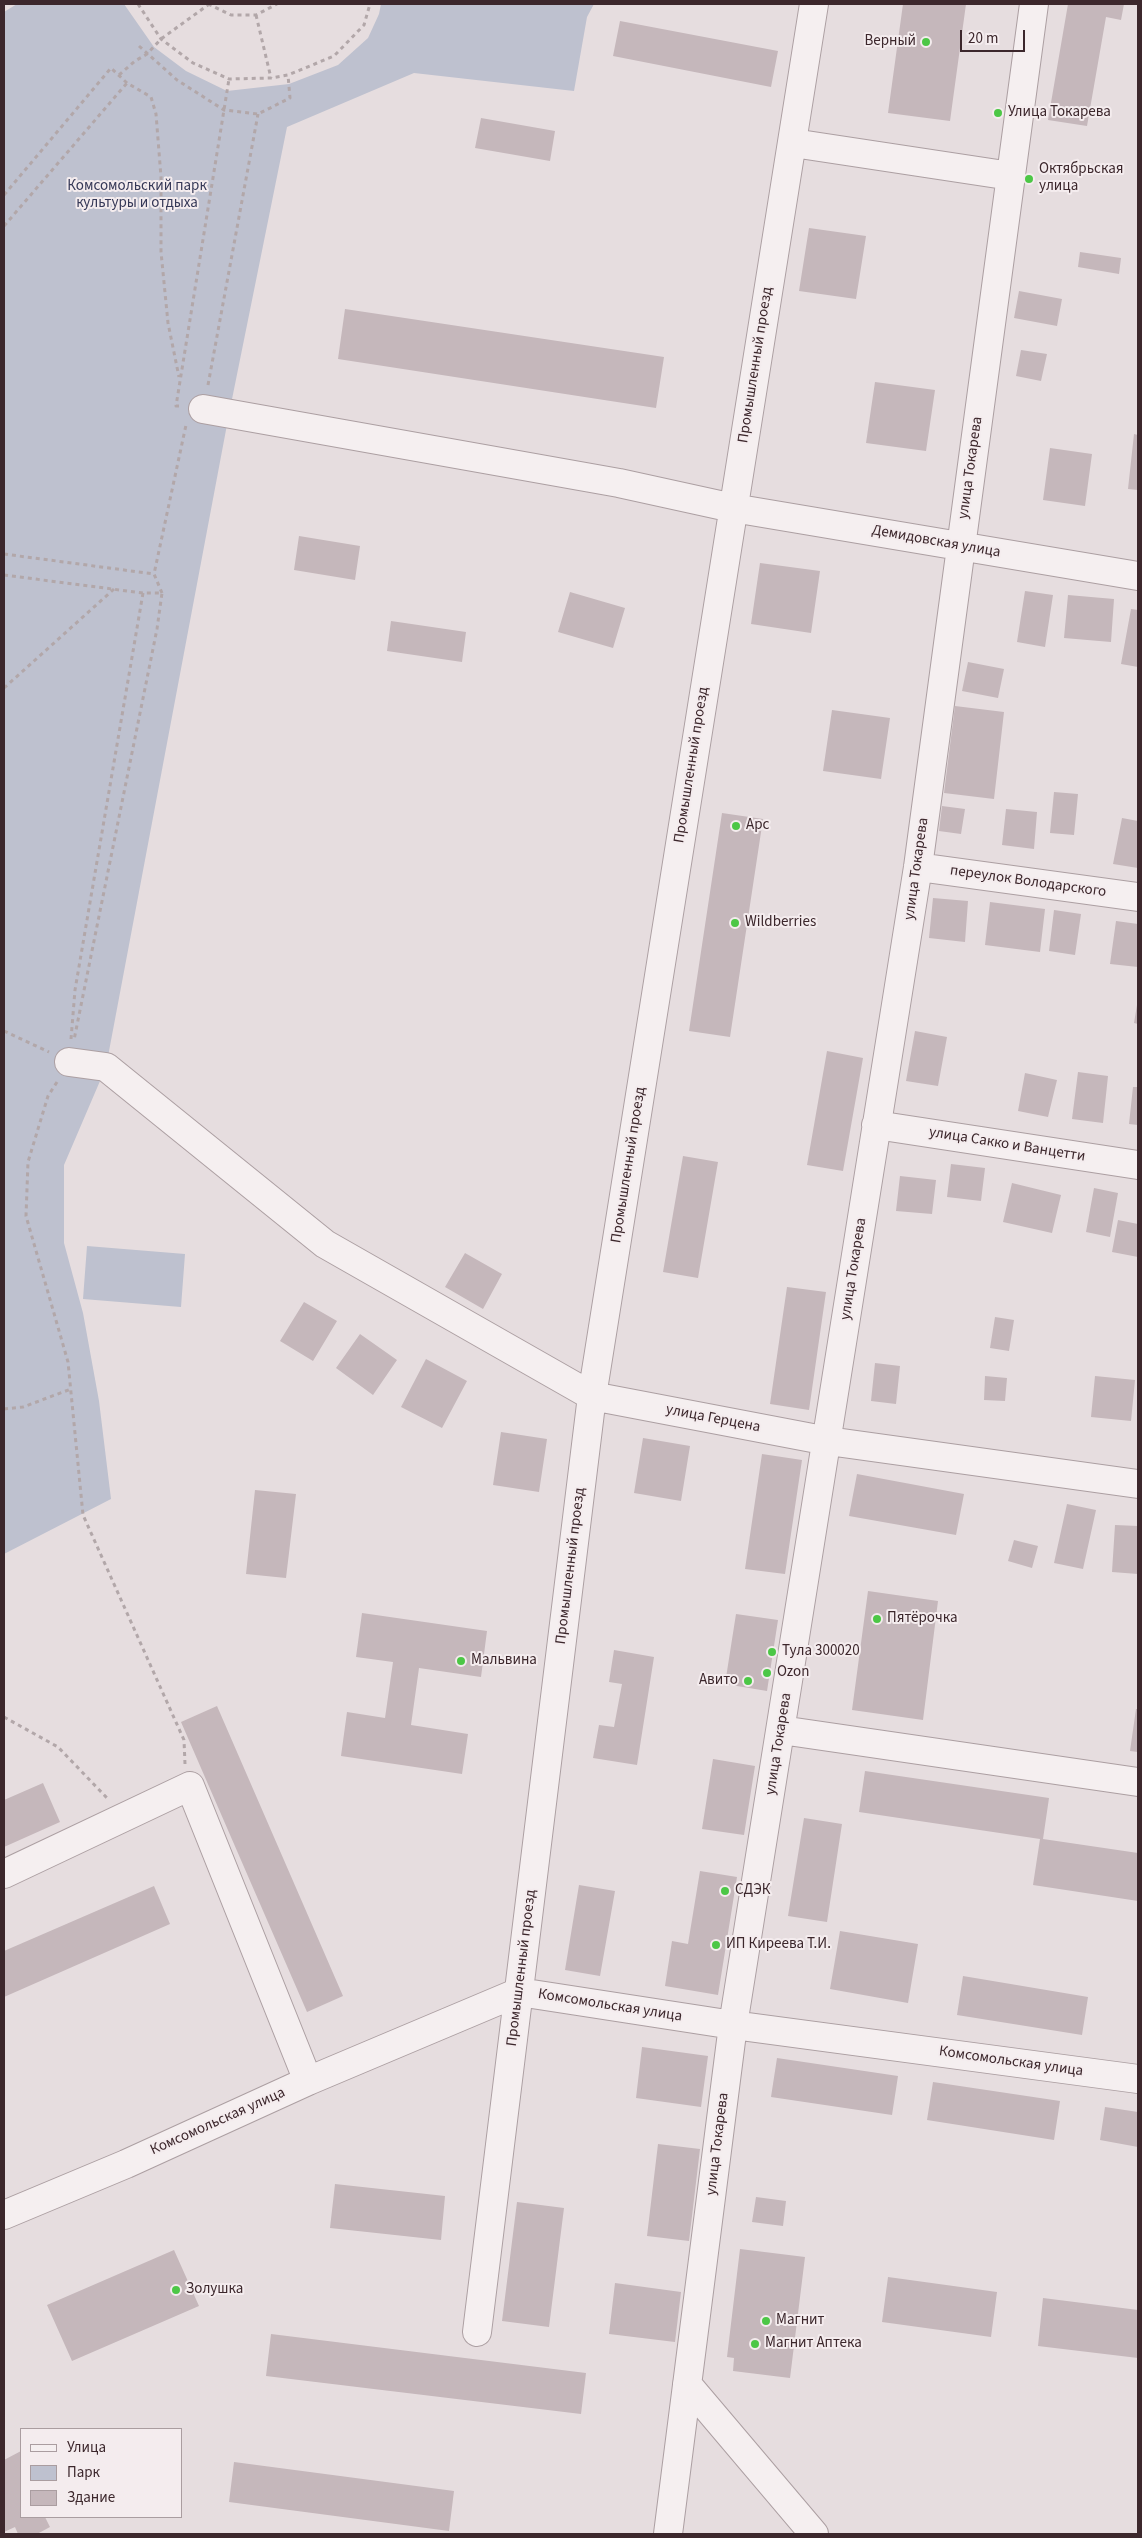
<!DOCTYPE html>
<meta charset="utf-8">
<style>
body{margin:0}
#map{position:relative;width:1142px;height:2538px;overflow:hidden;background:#e6dddf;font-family:"Source Sans 3",sans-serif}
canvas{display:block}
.frame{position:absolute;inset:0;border:5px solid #3c272c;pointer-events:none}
.legend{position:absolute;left:20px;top:2428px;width:162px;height:90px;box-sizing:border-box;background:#f4ecee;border:1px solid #aa9da0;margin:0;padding:6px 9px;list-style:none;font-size:15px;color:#3c272c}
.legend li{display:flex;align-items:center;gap:10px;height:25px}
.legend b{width:25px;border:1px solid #aa9da0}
.scale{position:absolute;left:960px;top:30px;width:65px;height:22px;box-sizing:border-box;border:2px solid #3c272c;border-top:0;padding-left:6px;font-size:15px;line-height:18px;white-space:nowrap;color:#3c272c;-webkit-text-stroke:4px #f4ecee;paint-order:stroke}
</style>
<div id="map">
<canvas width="1142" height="2538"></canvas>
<div class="frame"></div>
<ul class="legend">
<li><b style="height:6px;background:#f5eff0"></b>Улица</li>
<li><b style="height:14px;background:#bec1cf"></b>Парк</li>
<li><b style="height:14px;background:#c5b7bb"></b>Здание</li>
</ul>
<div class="scale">20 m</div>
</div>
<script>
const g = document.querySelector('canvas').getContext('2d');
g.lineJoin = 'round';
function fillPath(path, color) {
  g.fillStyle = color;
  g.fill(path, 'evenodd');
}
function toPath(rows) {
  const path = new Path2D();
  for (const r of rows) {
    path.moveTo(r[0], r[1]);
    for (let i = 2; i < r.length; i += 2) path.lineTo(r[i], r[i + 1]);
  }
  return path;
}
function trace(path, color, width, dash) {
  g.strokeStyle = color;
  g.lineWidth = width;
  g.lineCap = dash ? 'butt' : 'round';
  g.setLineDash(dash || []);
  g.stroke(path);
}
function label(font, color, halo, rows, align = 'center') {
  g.font = font + ' "Source Sans 3",sans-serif';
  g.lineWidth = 4;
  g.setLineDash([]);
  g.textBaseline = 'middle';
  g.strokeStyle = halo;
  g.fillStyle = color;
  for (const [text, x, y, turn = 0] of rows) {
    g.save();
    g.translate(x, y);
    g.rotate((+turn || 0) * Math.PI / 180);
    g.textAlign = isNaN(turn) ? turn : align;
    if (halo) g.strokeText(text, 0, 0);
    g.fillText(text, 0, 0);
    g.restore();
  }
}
fillPath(toPath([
 [17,4,124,4,154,47,186,71,227,91,289,84,338,65,368,38,379,14,381,4,594,4,587,17,574,91,414,73,287,127,229,414,106,1067,64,1165,64,1243,83,1313,99,1401,111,1499,4,1554,4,12],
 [87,1246,185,1254,181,1307,83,1299]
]), '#bec1cf');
fillPath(toPath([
 [903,4,966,4,950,121,888,113],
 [1068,4,1124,4,1121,20,1106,17,1087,126,1048,120],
 [620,21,778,51,771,87,613,56],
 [481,118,555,131,550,161,475,148],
 [809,228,866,236,856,299,799,291],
 [1080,252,1121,258,1119,274,1078,267],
 [1019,291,1062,299,1057,326,1014,318],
 [345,309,664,357,656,408,338,359],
 [1021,350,1047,354,1041,381,1016,376],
 [875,382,935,390,926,451,866,443],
 [1134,434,1138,435,1138,490,1128,489],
 [1050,448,1092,454,1085,506,1043,500],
 [299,536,360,546,355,580,294,570],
 [760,563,820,571,811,633,751,624],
 [1025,591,1053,595,1045,647,1017,642],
 [570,592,625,608,613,648,558,632],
 [1068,595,1114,599,1111,642,1064,638],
 [1131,609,1138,610,1138,667,1121,664],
 [391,621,466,632,462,662,387,651],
 [968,662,1004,669,998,698,962,691],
 [955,706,1004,712,994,799,944,793],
 [832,710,890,718,881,779,823,771],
 [1054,792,1078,794,1074,835,1050,833],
 [942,806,965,809,961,834,939,831],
 [1006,809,1037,812,1034,849,1002,845],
 [722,813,763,819,730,1037,689,1031],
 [1122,818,1138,821,1138,868,1113,864],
 [933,898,968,901,965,942,929,938],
 [990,902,1045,909,1040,952,985,945],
 [1054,910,1081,914,1075,955,1049,951],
 [1116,921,1138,924,1138,967,1110,964],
 [1137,1005,1138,1005,1138,1024,1134,1023],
 [915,1031,947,1037,938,1086,906,1081],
 [827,1051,863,1058,843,1171,807,1165],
 [1078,1072,1108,1076,1103,1123,1072,1119],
 [1025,1073,1057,1080,1048,1117,1018,1111],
 [1133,1087,1138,1087,1138,1125,1129,1124],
 [683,1156,718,1162,698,1278,663,1272],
 [951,1164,985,1168,981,1201,947,1197],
 [900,1176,936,1180,932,1214,896,1211],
 [1012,1183,1061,1195,1052,1233,1003,1222],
 [1094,1188,1118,1193,1110,1237,1086,1232],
 [1118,1220,1138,1224,1138,1257,1112,1252],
 [465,1253,502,1274,483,1309,445,1287],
 [787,1287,826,1292,809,1410,770,1404],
 [304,1302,337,1321,313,1361,280,1341],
 [995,1317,1014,1320,1009,1351,990,1348],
 [360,1334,397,1360,373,1395,336,1368],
 [426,1359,467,1381,442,1428,401,1407],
 [875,1363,900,1366,896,1404,871,1401],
 [985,1376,1007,1378,1005,1401,984,1400],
 [1095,1376,1135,1380,1131,1421,1091,1417],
 [501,1432,547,1439,539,1492,493,1485],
 [643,1438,690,1446,681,1501,634,1493],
 [762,1454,802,1460,785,1574,745,1569],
 [857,1474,964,1494,956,1535,849,1516],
 [255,1490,296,1494,286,1578,246,1574],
 [1067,1504,1096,1510,1083,1569,1054,1563],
 [1115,1525,1138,1526,1138,1574,1112,1572],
 [1014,1540,1038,1546,1032,1568,1008,1561],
 [868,1591,938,1601,923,1720,852,1710],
 [362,1613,487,1631,481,1677,419,1668,411,1725,468,1734,462,1774,341,1756,347,1712,385,1718,393,1662,356,1657],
 [736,1614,778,1620,767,1691,725,1684],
 [614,1650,654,1657,637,1765,593,1758,599,1725,614,1727,622,1684,609,1682],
 [217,1706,343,1996,307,2012,181,1722],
 [1136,1709,1138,1709,1138,1752,1130,1751],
 [713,1759,755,1766,744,1835,702,1829],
 [865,1771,1049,1798,1043,1839,1138,1853,1138,1901,1033,1885,1040,1839,859,1812],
 [43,1783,60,1822,4,1847,4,1800],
 [804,1818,842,1824,827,1922,788,1916],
 [700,1871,737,1877,718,1995,665,1986,672,1941,688,1944],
 [579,1885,615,1891,600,1976,565,1970],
 [154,1886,170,1924,4,1997,4,1951],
 [840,1931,918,1944,908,2003,830,1989],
 [963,1976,1088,1997,1082,2035,957,2015],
 [642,2047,708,2056,701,2107,636,2098],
 [777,2058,898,2076,892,2115,771,2097],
 [933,2082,1060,2101,1054,2140,927,2120],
 [1105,2107,1138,2112,1138,2147,1100,2140],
 [658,2144,700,2149,689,2241,647,2236],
 [335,2184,445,2196,441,2240,330,2228],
 [756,2197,786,2201,783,2226,752,2222],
 [517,2202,564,2208,549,2327,502,2321],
 [740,2249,805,2257,790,2378,733,2371,734,2358,727,2357],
 [174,2250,199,2306,72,2361,47,2305],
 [888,2277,997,2292,991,2337,882,2322],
 [615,2283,681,2292,675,2342,609,2334],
 [1043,2298,1138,2310,1138,2358,1038,2346],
 [271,2334,586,2373,581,2414,266,2376],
 [21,2451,21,2517,45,2517,50,2527,37,2534,18,2534,15,2527,4,2532,4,2460],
 [234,2462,454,2491,449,2531,229,2502]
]), '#c5b7bb');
const minor = toPath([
 [793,143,1011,176],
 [203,409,619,483,733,508,1138,576],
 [918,867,1138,897],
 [69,1062,106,1067,325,1244,592,1396,828,1441,1138,1484],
 [876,1125,1138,1165],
 [781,1730,1138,1782],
 [4,1874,190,1786,308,2081],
 [4,2215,126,2164,308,2081,519,1992,733,2025,1138,2079],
 [477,2332,592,1396,814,4],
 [687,2384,814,2534],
 [668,2534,733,2025,918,867,1034,4]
]);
trace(minor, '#ac9fa2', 30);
trace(toPath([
 [138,4,161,39,193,63,229,79,271,78,288,75,334,56,364,25,370,4],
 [208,4,231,15,256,15,277,4],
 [256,15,271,78],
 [139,46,177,80,224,110,258,114,290,98,288,75],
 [119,75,135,61,147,54,161,39,208,5],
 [4,195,111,68,127,83,151,97,156,114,161,177,161,252,168,323,179,377],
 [4,226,127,83],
 [208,385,258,114],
 [179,406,176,406,229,79],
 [4,554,154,574],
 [4,575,143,593,162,593,157,629,74,1040],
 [162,593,154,574,186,425],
 [4,688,114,589],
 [4,1031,49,1052],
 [71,1039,75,990,143,593],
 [57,1082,48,1096,28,1162,26,1216,68,1362,83,1515,184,1740,185,1764],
 [4,1409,23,1407,71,1389],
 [4,1717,58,1747,108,1799]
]), '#b2a7a9', 3, [4, 4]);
trace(minor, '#f5eff0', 28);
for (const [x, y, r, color] of [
 [926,42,5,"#4cc746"],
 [998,113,5,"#4cc746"],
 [1029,179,5,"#4cc746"],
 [736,826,5,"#4cc746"],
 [735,923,5,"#4cc746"],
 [877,1619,5,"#4cc746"],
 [772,1652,5,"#4cc746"],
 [461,1661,5,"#4cc746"],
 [767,1673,5,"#4cc746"],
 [748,1681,5,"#4cc746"],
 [725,1891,5,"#4cc746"],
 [716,1945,5,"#4cc746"],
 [176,2290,5,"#4cc746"],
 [766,2321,5,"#4cc746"],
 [755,2344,5,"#4cc746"]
]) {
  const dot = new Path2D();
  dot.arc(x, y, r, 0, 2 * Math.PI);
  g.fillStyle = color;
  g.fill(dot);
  trace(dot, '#f4ecee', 2);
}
label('15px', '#3c272c', '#f4ecee', [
 ["Верный",916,42,"right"],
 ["Улица Токарева",1008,113],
 ["Октябрьская",1039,170],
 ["улица",1039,187],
 ["Арс",746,826],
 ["Wildberries",745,923],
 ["Пятёрочка",887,1619],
 ["Тула 300020",782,1652],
 ["Мальвина",471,1661],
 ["Ozon",777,1673],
 ["Авито",738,1681,"right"],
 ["СДЭК",735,1891],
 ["ИП Киреева Т.И.",726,1945],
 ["Золушка",186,2290],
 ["Магнит",776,2321],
 ["Магнит Аптека",765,2344]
], 'left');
label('15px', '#353857', '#f4ecee', [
 ["Комсомольский парк",137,187],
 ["культуры и отдыха",137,204]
]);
label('15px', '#3c272c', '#f4ecee', [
 ["Промышленный проезд",756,365,-81],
 ["улица Токарева",971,468,-82],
 ["Демидовская улица",936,542,10],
 ["Промышленный проезд",692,765,-81],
 ["улица Токарева",917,869,-82],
 ["переулок Володарского",1028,882,8],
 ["улица Сакко и Ванцетти",1007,1145,9],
 ["Промышленный проезд",629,1165,-81],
 ["улица Токарева",854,1269,-81],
 ["улица Герцена",713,1419,11],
 ["Промышленный проезд",571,1566,-83],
 ["улица Токарева",779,1744,-81],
 ["Промышленный проезд",522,1968,-83],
 ["Комсомольская улица",610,2006,9],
 ["Комсомольская улица",1011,2062,8],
 ["Комсомольская улица",218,2122,-24],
 ["улица Токарева",718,2144,-83]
]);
</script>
